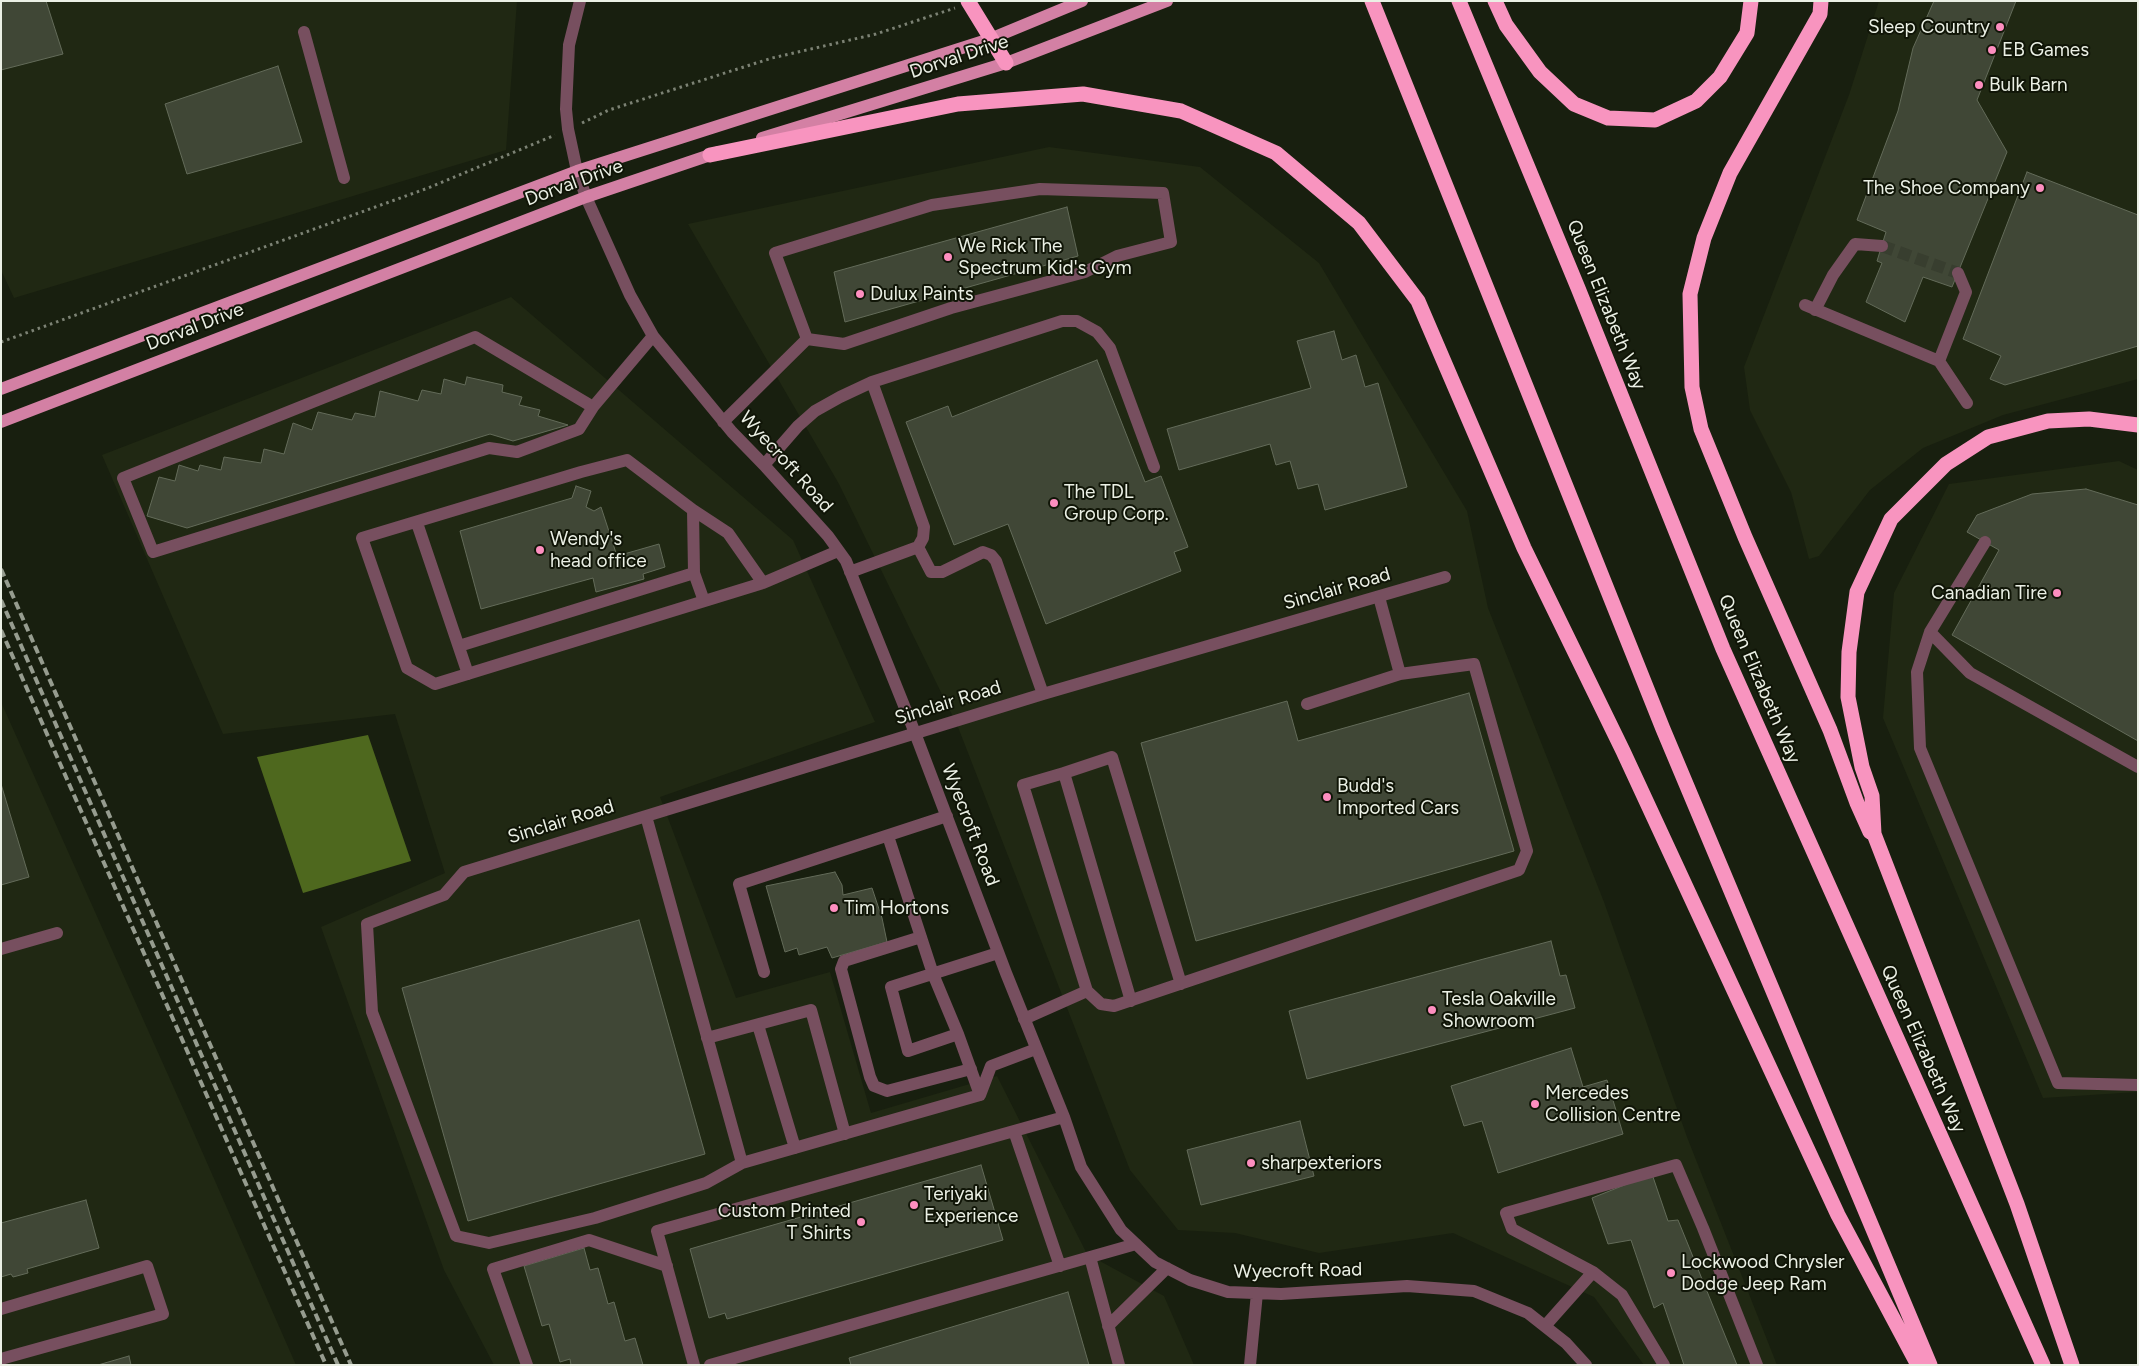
<!DOCTYPE html>
<style>
body{margin:0}
#map{position:relative;width:2139px;height:1366px;overflow:hidden;background:#181f0f;font-family:Figtree,sans-serif}
canvas{display:block}
.frame{position:absolute;inset:0;border:2px solid #ebf0e5;pointer-events:none}
</style>
<div id="map">
<canvas width="2139" height="1366"></canvas>
<div class="frame"></div>
</div>
<script>
const g = document.querySelector('canvas').getContext('2d');
g.lineJoin = 'round';
function fillPath(path, color) {
  g.fillStyle = color;
  g.fill(path, 'evenodd');
}
function toPath(rows) {
  const path = new Path2D();
  for (const r of rows) {
    path.moveTo(r[0], r[1]);
    for (let i = 2; i < r.length; i += 2) path.lineTo(r[i], r[i + 1]);
  }
  return path;
}
function trace(path, color, width, dash) {
  g.strokeStyle = color;
  g.lineWidth = width;
  g.lineCap = dash ? 'butt' : 'round';
  g.setLineDash(dash || []);
  g.stroke(path);
}
function label(font, color, halo, rows, align = 'center') {
  g.font = font + ' Figtree,sans-serif';
  g.lineWidth = 4;
  g.setLineDash([]);
  g.textBaseline = 'middle';
  g.strokeStyle = halo;
  g.fillStyle = color;
  for (const [text, x, y, turn = 0] of rows) {
    g.save();
    g.translate(x, y);
    g.rotate((+turn || 0) * Math.PI / 180);
    g.textAlign = isNaN(turn) ? turn : align;
    if (halo) g.strokeText(text, 0, 0);
    g.fillText(text, 0, 0);
    g.restore();
  }
}
fillPath(toPath([
 [1,1,517,1,506,150,14,298,1,270],
 [1879,1,2138,1,2138,379,2003,415,1923,448,1870,490,1819,556,1809,559,1791,492,1750,410,1744,367,1849,95],
 [1049,147,1200,167,1319,263,1467,511,1488,608,1604,902,1687,1137,1777,1365,1644,1365,1594,1297,1453,1233,1319,1253,1235,1233,1178,1230,1130,1170,958,727,839,484,688,224],
 [511,297,793,540,875,722,660,797,736,998,830,972,871,1113,997,1076,1087,1254,1164,1296,1194,1365,494,1365,444,1270,321,927,445,873,395,714,223,734,102,455],
 [2119,461,2138,470,2138,1092,2043,1098,1883,718,1894,593,1949,484],
 [1,702,186,1115,296,1365,1,1365]
]), '#202813');
fillPath(toPath([
 [368,735,411,861,303,893,257,757]
]), '#4e681e');
const building = toPath([
 [1,1,46,1,63,54,1,70,1,1],
 [1934,1,2016,1,1977,100,2007,152,1952,287,1923,277,1905,322,1866,302,1882,263,1877,261,1886,232,1857,220,1898,111,1913,48,1934,1],
 [278,66,302,142,187,174,165,104,278,66],
 [2027,172,2138,215,2138,346,2005,385,1990,379,2001,356,1963,339,2027,172],
 [1067,207,1078,256,845,322,834,272,1067,207],
 [1334,331,1342,360,1356,355,1365,387,1378,383,1407,487,1325,510,1318,484,1298,489,1290,461,1276,465,1270,444,1179,470,1167,429,1311,388,1297,341,1334,331],
 [1097,360,1145,482,1161,476,1188,547,1174,552,1181,571,1046,624,1008,524,954,545,906,422,948,406,952,417,1097,360],
 [467,377,503,385,502,392,522,397,519,405,540,410,538,416,568,425,513,441,490,434,187,528,147,516,159,477,175,481,179,465,198,471,200,465,221,470,224,457,261,463,264,449,284,454,293,423,312,430,318,412,352,420,355,413,375,417,380,391,418,401,422,390,441,394,444,379,465,385,467,377],
 [576,486,591,491,586,507,594,511,601,507,617,556,659,544,665,567,643,574,644,579,596,592,593,578,481,609,460,531,572,498,576,486],
 [2086,489,2138,505,2138,741,1952,635,1999,550,1967,532,1977,515,2032,494,2086,489],
 [1469,693,1514,851,1196,941,1141,743,1287,701,1298,741,1469,693],
 [1,784,29,877,1,885,1,784],
 [835,872,842,885,843,895,872,888,882,918,887,942,832,958,827,947,799,955,797,948,785,952,766,886,835,872],
 [639,920,705,1154,468,1221,402,988,639,920],
 [1551,941,1560,976,1566,975,1575,1008,1307,1079,1289,1011,1551,941],
 [1571,1048,1583,1087,1607,1080,1623,1134,1498,1173,1482,1121,1464,1126,1451,1086,1571,1048],
 [1300,1121,1314,1176,1201,1205,1187,1150,1300,1121],
 [981,1165,1003,1240,727,1319,725,1313,709,1318,690,1249,981,1165],
 [1652,1174,1668,1221,1678,1220,1737,1365,1684,1365,1663,1303,1654,1308,1631,1240,1608,1244,1592,1198,1652,1174],
 [86,1200,99,1248,27,1269,28,1273,13,1277,11,1274,1,1277,1,1223,86,1200],
 [584,1248,590,1270,598,1268,608,1304,614,1302,625,1341,635,1338,643,1365,571,1365,570,1359,560,1362,549,1324,542,1326,524,1266,584,1248],
 [1068,1292,1089,1365,851,1365,849,1358,1068,1292],
 [129,1356,131,1365,98,1365,129,1356]
]);
fillPath(building, '#404736');
trace(building, '#636b59', 1);
trace(toPath([
 [1882,246,1958,273]
]), '#383e2f', 12, [12, 6]);
trace(toPath([
 [582,123,609,110,772,58,876,34,955,8],
 [1,342,428,188,555,135]
]), '#7c8274', 3, [2.5, 4]);
trace(toPath([
 [580,1,569,45,566,109,568,129,577,171,586,197,630,295,653,336,732,432,764,465,828,536,846,561,915,733,1006,973,1064,1117,1081,1167,1121,1230,1155,1262,1190,1280,1228,1292,1281,1294,1407,1286,1474,1291,1528,1313,1566,1343,1586,1365],
 [304,32,344,178],
 [1805,305,1939,361,1967,403],
 [1815,310,1833,275,1855,244,1882,246],
 [1939,361,1966,292,1958,273],
 [593,407,579,429,517,452,489,448,153,552,123,478,475,337,593,407,653,336],
 [723,422,807,339,775,253,932,205,1040,189,1163,193,1171,242,1117,256,1085,272,951,308,844,344,807,339],
 [764,465,798,426,815,411,840,397,872,382,1062,321,1077,321,1097,332,1110,348,1154,467],
 [693,510,728,533,763,583],
 [417,523,468,674],
 [1985,542,1930,632,1917,672,1920,748,2058,1083,2138,1085],
 [918,547,931,572,942,572,983,552,991,555,996,561,1043,694],
 [850,572,918,547,923,538,924,527,872,382],
 [704,601,694,573,693,510,627,460,581,472,362,538,407,668,435,684,763,583,838,551],
 [1930,632,1970,673,2138,767],
 [459,646,694,573],
 [1307,704,1400,674],
 [1064,773,1023,785,1087,991],
 [646,816,742,1163,980,1095,991,1066,1036,1049],
 [888,836,933,974,958,1034,980,1095],
 [921,937,844,961,841,969,870,1077,874,1086,887,1091,971,1069],
 [1,949,57,933],
 [764,972,739,884,947,816],
 [1131,1001,1064,773,1112,757,1181,984],
 [1024,1019,1087,991,1101,1004,1114,1006,1519,870,1527,851,1474,664,1400,674,1379,597],
 [758,1025,795,1148],
 [958,1034,908,1051,891,987,998,953],
 [707,1038,811,1010,845,1134],
 [1014,1131,1060,1266],
 [742,1163,706,1183,595,1218,489,1243,456,1236,372,1012,367,924,444,895,464,872,1043,694,1445,577],
 [1090,1257,1119,1365],
 [1,1309,147,1266,163,1314,1,1359],
 [1108,1326,1167,1268],
 [1545,1326,1593,1272],
 [527,1365,493,1269,589,1240,667,1266],
 [694,1365,657,1231,1064,1117],
 [710,1365,1136,1244],
 [1250,1365,1257,1293],
 [1664,1365,1622,1295,1593,1272,1512,1229,1506,1213,1676,1165,1703,1228,1757,1365]
]), '#774f5f', 12);
trace(toPath([
 [762,138,1006,63,1167,1],
 [1,389,577,171,990,39,1082,1],
 [1,422,586,197,719,152]
]), '#d380a4', 12);
trace(toPath([
 [968,1,1006,63],
 [1372,1,1663,729,1930,1365],
 [1459,1,1578,288,1723,649,2043,1365],
 [1495,1,1506,25,1540,72,1574,104,1608,118,1655,120,1696,101,1720,77,1747,33,1751,1],
 [1821,1,1820,14,1730,173,1704,238,1690,294,1692,387,1701,429,1745,537,1830,730,1857,803,1870,832],
 [710,155,958,104,1083,94,1181,111,1276,153,1359,223,1418,301,1524,548,1623,751,1838,1215,1918,1365],
 [2072,1365,2017,1204,1874,834,1872,796,1862,767,1848,697,1849,652,1857,592,1891,519,1946,464,1988,437,2048,421,2089,419,2138,425]
]), '#f894bf', 15);
trace(toPath([
 [1,569,351,1365],
 [1,600,338,1365],
 [1,630,326,1365]
]), '#969c8f', 4, [8, 4]);
for (const [x, y, r, color] of [
 [2000,27,5,"#fd8ebf"],
 [1992,50,5,"#fd8ebf"],
 [1979,85,5,"#fd8ebf"],
 [2040,188,5,"#fd8ebf"],
 [948,257,5,"#fd8ebf"],
 [860,294,5,"#fd8ebf"],
 [1054,503,5,"#fd8ebf"],
 [540,550,5,"#fd8ebf"],
 [2057,593,5,"#fd8ebf"],
 [1327,797,5,"#fd8ebf"],
 [834,908,5,"#fd8ebf"],
 [1432,1010,5,"#fd8ebf"],
 [1535,1104,5,"#fd8ebf"],
 [1251,1163,5,"#fd8ebf"],
 [914,1205,5,"#fd8ebf"],
 [861,1222,5,"#fd8ebf"],
 [1671,1273,5,"#fd8ebf"]
]) {
  const dot = new Path2D();
  dot.arc(x, y, r, 0, 2 * Math.PI);
  g.fillStyle = color;
  g.fill(dot);
  trace(dot, '#101507', 2);
}
label('19px', '#ebf0e5', '#101507', [
 ["Sleep Country",1990,27,"right"],
 ["EB Games",2002,50],
 ["Bulk Barn",1989,85],
 ["The Shoe Company",2030,188,"right"],
 ["We Rick The",958,246],
 ["Spectrum Kid's Gym",958,268],
 ["Dulux Paints",870,294],
 ["The TDL",1064,492],
 ["Group Corp.",1064,514],
 ["Wendy's",550,539],
 ["head office",550,561],
 ["Canadian Tire",2047,593,"right"],
 ["Budd's",1337,786],
 ["Imported Cars",1337,808],
 ["Tim Hortons",844,908],
 ["Tesla Oakville",1442,999],
 ["Showroom",1442,1021],
 ["Mercedes",1545,1093],
 ["Collision Centre",1545,1115],
 ["sharpexteriors",1261,1163],
 ["Teriyaki",924,1194],
 ["Experience",924,1216],
 ["Custom Printed",851,1211,"right"],
 ["T Shirts",851,1233,"right"],
 ["Lockwood Chrysler",1681,1262],
 ["Dodge Jeep Ram",1681,1284]
], 'left');
label('19px', '#ebf0e5', '#101507', [
 ["Dorval Drive",959,57,-18],
 ["Dorval Drive",574,183,-20],
 ["Queen Elizabeth Way",1606,305,68],
 ["Dorval Drive",195,327,-21],
 ["Wyecroft Road",786,462,48],
 ["Sinclair Road",1337,589,-16],
 ["Queen Elizabeth Way",1759,679,67],
 ["Sinclair Road",948,703,-17],
 ["Sinclair Road",561,822,-17],
 ["Wyecroft Road",970,825,69],
 ["Queen Elizabeth Way",1923,1049,66],
 ["Wyecroft Road",1298,1271,-1]
]);
</script>
